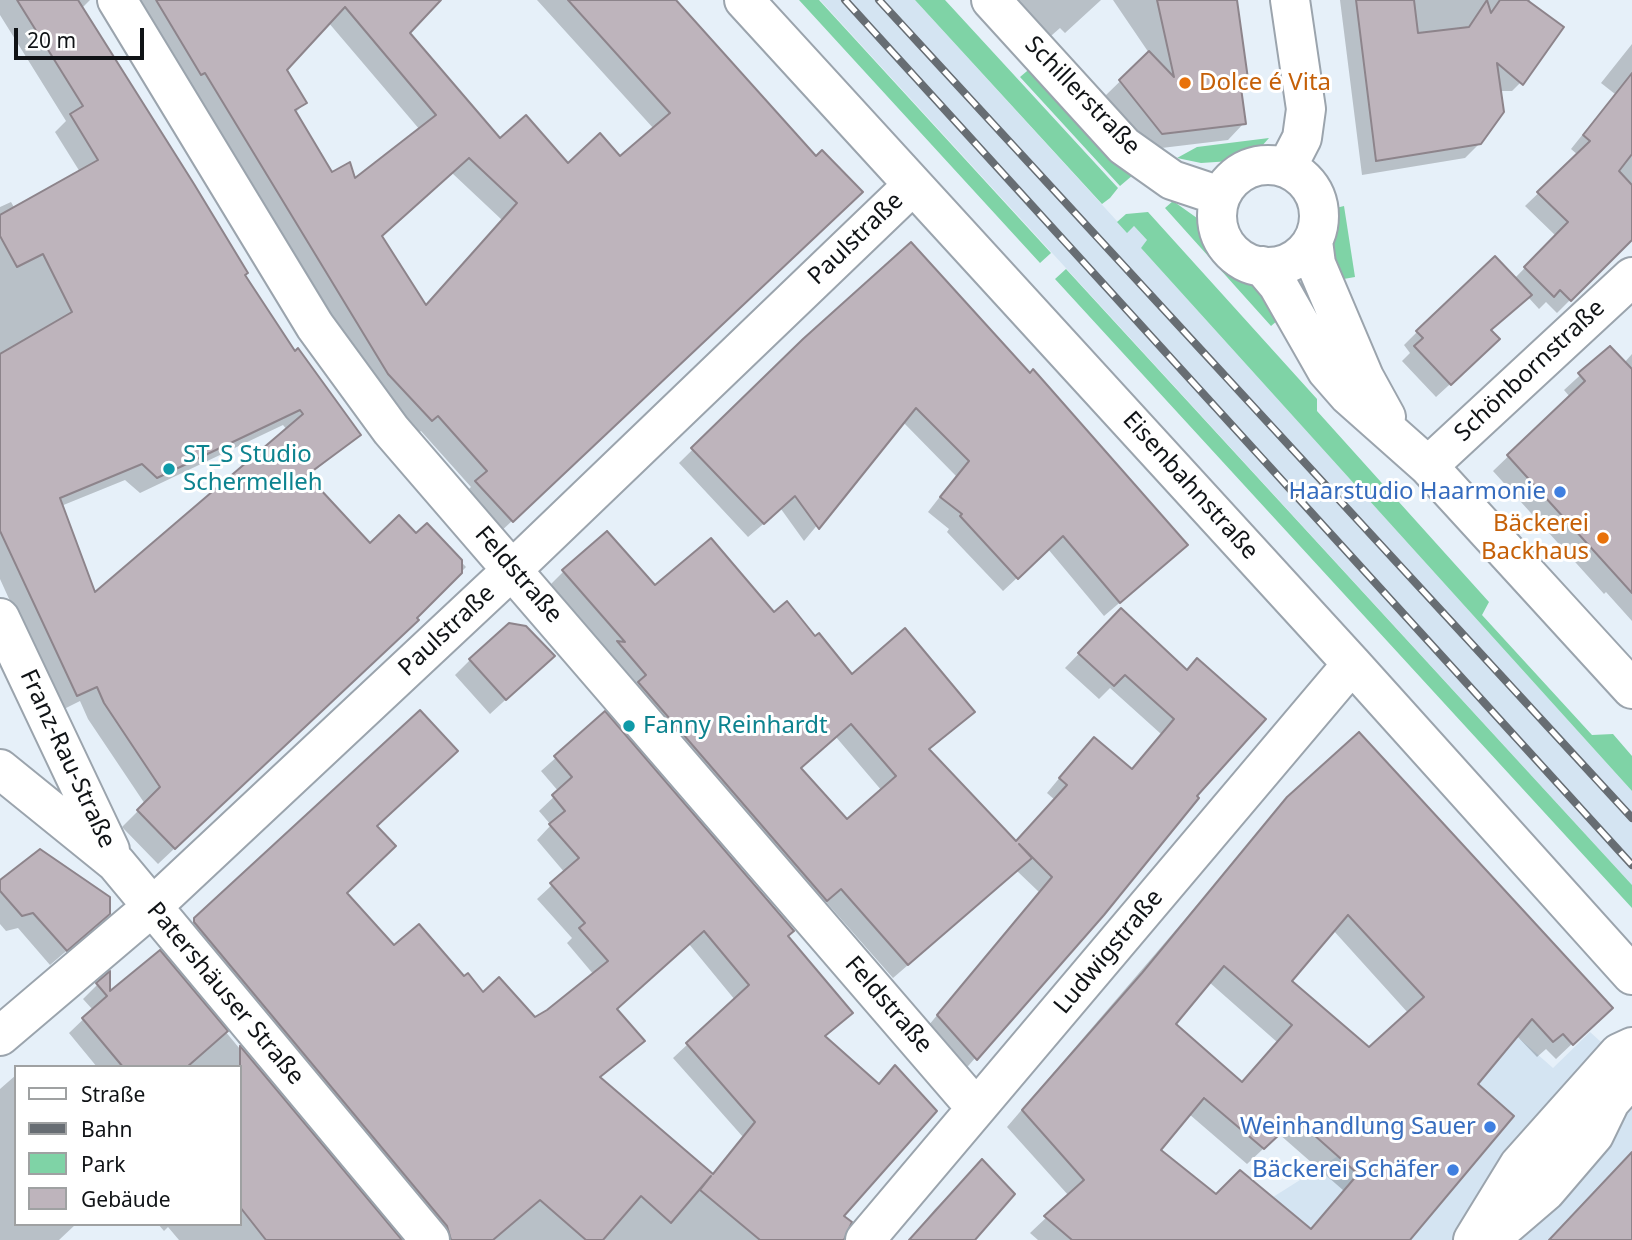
<!DOCTYPE html>
<meta charset="utf-8">
<style>
body{margin:0}
#map{position:relative;width:1632px;height:1240px;overflow:hidden;background:#e6f0f9;font-family:"Noto Sans",sans-serif}
canvas{display:block}
.legend{position:absolute;left:14px;top:1065px;width:228px;height:161px;box-sizing:border-box;background:#fff;border:2px solid #9fa1a2;margin:0;padding:9px 12px;list-style:none;font-size:21px;color:#101316}
.legend li{display:flex;align-items:center;gap:14px;height:35px}
.legend b{width:35px;border:2px solid #9fa1a2}
.scale{position:absolute;left:14px;top:28px;width:130px;height:32px;box-sizing:border-box;border:4px solid #101316;border-top:0;padding-left:9px;font-size:21px;line-height:24px;white-space:nowrap;color:#101316;-webkit-text-stroke:5px #fff;paint-order:stroke}
</style>
<div id="map">
<canvas width="1632" height="1240"></canvas>
<ul class="legend">
<li><b style="height:9px;background:#fff"></b>Straße</li>
<li><b style="height:9px;background:#676d73"></b>Bahn</li>
<li><b style="height:19px;background:#7fd3a6"></b>Park</li>
<li><b style="height:19px;background:#beb4bc"></b>Gebäude</li>
</ul>
<div class="scale">20 m</div>
</div>
<script>
const g = document.querySelector('canvas').getContext('2d');
g.lineJoin = 'round';
function fillPath(path, color) {
  g.fillStyle = color;
  g.fill(path, 'evenodd');
}
function toPath(rows) {
  const path = new Path2D();
  for (const r of rows) {
    if (r.length === 3) {
      path.moveTo(r[0] + r[2], r[1]);
      path.arc(r[0], r[1], r[2], 0, 2 * Math.PI);
      continue;
    }
    path.moveTo(r[0], r[1]);
    for (let i = 2; i < r.length; i += 2) path.lineTo(r[i], r[i + 1]);
  }
  return path;
}
function trace(path, color, width, dash) {
  g.strokeStyle = color;
  g.lineWidth = width;
  g.lineCap = dash ? 'butt' : 'round';
  g.setLineDash(dash || []);
  g.stroke(path);
}
function label(font, color, halo, rows, align = 'center') {
  g.font = font + ' "Noto Sans",sans-serif';
  g.lineWidth = 6;
  g.setLineDash([]);
  g.textBaseline = 'middle';
  g.strokeStyle = halo;
  g.fillStyle = color;
  for (const [text, x, y, turn = 0] of rows) {
    g.save();
    g.translate(x, y);
    g.rotate((+turn || 0) * Math.PI / 180);
    g.textAlign = isNaN(turn) ? turn : align;
    if (halo) g.strokeText(text, 0, 0);
    g.fillText(text, 0, 0);
    g.restore();
  }
}
fillPath(toPath([
 [820,0,915,0,1127,232,1134,226,1148,241,1141,248,1632,791,1632,885],
 [1494,1016,1553,1068,1590,1032,1632,1070,1632,1240,1205,1240,1414,1108]
]), '#d4e4f2');
fillPath(toPath([
 [799,0,819,0,1051,253,1040,263],
 [915,0,945,0,1118,188,1110,198,1102,204],
 [1033,66,1133,175,1120,186,1020,77],
 [1269,138,1261,147,1231,161,1201,163,1177,158,1197,147],
 [1173,201,1204,223,1219,250,1229,262,1246,270,1285,314,1271,326,1165,208],
 [1344,206,1355,277,1338,280,1331,246,1336,208],
 [1148,212,1317,399,1317,411,1489,602,1482,615,1592,735,1613,734,1632,756,1632,791,1141,248,1147,240,1134,226,1127,233,1117,222,1126,214],
 [1066,269,1632,885,1632,908,1055,279]
]), '#7fd3a6');
fillPath(toPath([
 [0,0,90,0,82,8,243,275,294,353,359,435,307,477,370,545,416,536,427,526,466,567,400,636,158,864,122,827,145,804,88,719,80,701,60,711,0,579,0,207,11,202,15,209,80,172,55,132,66,121,0,15],
 [283,425,287,430,94,595,61,506,125,480,140,493],
 [130,0,421,0,408,32,500,141,568,165,620,158,654,129,537,0,672,0,844,208,496,536,460,498,471,487,421,431,415,436,372,390],
 [328,22,420,130,354,180,331,175,295,113,305,103,285,70],
 [452,173,502,220,425,307,380,237],
 [1007,0,1101,0,1065,33,1060,28,1044,42],
 [1113,0,1225,0,1244,86,1240,91,1244,123,1228,140,1145,150,1104,97,1149,53],
 [1340,0,1530,0,1527,76,1512,91,1499,91,1480,143,1465,158,1362,175],
 [1632,44,1632,238,1557,313,1546,302,1539,309,1528,297,1490,331,1484,353,1436,397,1402,361,1410,353,1404,345,1417,332,1514,279,1556,236,1525,206,1578,155,1571,149,1615,94,1601,83],
 [804,340,1171,559,1104,616,1048,549,1003,591,947,532,949,529,928,512,956,476,903,422,804,541,781,509,748,537,679,463],
 [1610,348,1624,363,1632,354,1632,621,1606,592,1604,594,1493,471,1570,397,1564,390],
 [564,571,655,588,773,614,815,638,852,677,972,712,928,751,1015,843,1055,800,1047,793,1080,753,1131,770,1161,734,1110,688,1099,699,1065,668,1121,610,1186,671,1195,796,1102,913,962,1073,924,1031,1039,892,1017,871,893,978,826,902,812,914,550,585],
 [836,737,882,791,846,822,800,769],
 [470,660,537,671,490,714,455,675],
 [605,714,786,936,836,1027,824,1037,842,1240,433,1240,181,934,196,920,375,827,345,893,394,947,464,978,483,994,534,1020,594,975,567,943,572,938,537,899,565,873,537,840,551,825,539,811,559,792,541,771],
 [689,944,735,1000,673,1058,743,1137,712,1175,599,1079,643,1041,615,1009],
 [1288,799,1594,1023,1556,1059,1546,1049,1537,1057,1516,1035,1475,1084,1406,1240,1038,1240,1030,1233,1069,1196,1007,1127],
 [1333,930,1409,1014,1369,1049,1290,981],
 [1209,982,1277,1042,1241,1083,1173,1025],
 [1189,1114,1247,1164,1279,1134,1344,1191,1310,1230,1216,1196,1158,1150],
 [0,882,92,929,50,965,18,928,6,931,0,924],
 [160,953,399,1240,179,1240,168,1227,164,1231,158,1224,240,1224,240,1067,97,1067,69,1033,93,1010,83,999,97,985,108,975,108,998],
 [16,1075,16,1224,76,1224,59,1240,0,1240,0,1089],
 [949,1195,974,1240,909,1240,935,1209]
]), '#0003');
const building = toPath([
 [17,0,78,0,194,184,248,273,245,275,295,351,298,348,361,435,307,475,370,543,399,515,416,533,427,523,462,560,462,573,417,618,419,620,175,849,137,810,160,787,104,703,97,687,77,696,0,531,0,354,72,312,43,254,17,267,0,236,0,215,98,160,70,114,83,106,17,0],
 [300,410,303,414,95,592,60,498,142,464,157,478,300,410],
 [156,0,441,0,410,33,500,138,526,115,568,163,600,133,620,156,670,113,568,0,676,0,816,156,822,150,863,192,513,522,475,481,487,471,438,416,432,421,388,374,205,73,201,75,156,0],
 [345,7,436,115,355,178,350,162,332,172,295,110,307,103,287,70,345,7],
 [469,158,517,203,426,305,382,236,469,158],
 [1157,0,1237,0,1249,86,1241,88,1246,124,1162,134,1119,80,1149,51,1174,77,1157,0],
 [1356,0,1414,0,1418,33,1469,27,1487,0,1491,13,1500,0,1527,0,1564,27,1523,85,1497,63,1504,112,1481,144,1376,161,1356,0],
 [1632,73,1632,154,1619,171,1632,185,1632,240,1571,301,1560,290,1554,297,1524,267,1568,222,1537,192,1590,141,1583,135,1632,73],
 [911,242,1030,373,1033,369,1188,545,1120,603,1063,536,1018,579,960,516,962,514,940,497,969,461,916,408,819,529,795,496,764,524,691,448,803,339,911,242],
 [1495,256,1532,295,1491,330,1500,339,1451,385,1414,346,1423,338,1416,331,1495,256],
 [1610,346,1632,369,1632,593,1507,455,1585,381,1578,373,1610,346],
 [607,531,655,585,711,538,774,612,787,601,815,636,819,633,852,674,905,628,975,712,929,749,1016,841,1067,785,1059,778,1094,737,1132,769,1174,719,1125,675,1114,686,1078,653,1121,608,1187,670,1197,658,1266,719,1197,796,1199,798,1104,915,977,1060,937,1015,1052,877,1019,844,1032,858,908,965,841,889,827,901,638,682,646,675,617,641,625,642,562,570,607,531],
 [851,724,896,776,847,819,801,768,851,724],
 [509,623,526,626,555,656,506,700,469,659,509,623],
 [420,710,458,751,377,826,396,846,347,893,394,945,419,924,464,976,468,973,483,992,499,977,535,1017,547,1010,608,961,579,928,585,923,550,883,579,858,549,824,565,811,552,795,572,777,554,756,605,711,794,931,788,936,853,1013,825,1036,879,1084,895,1065,937,1111,844,1216,852,1222,844,1240,760,1240,700,1190,711,1176,671,1223,641,1196,603,1240,586,1240,540,1200,493,1240,451,1240,447,1226,194,922,194,918,420,710],
 [704,931,749,985,686,1043,755,1122,713,1174,600,1077,645,1041,617,1009,704,931],
 [1359,732,1613,1008,1573,1045,1563,1034,1553,1042,1532,1019,1478,1084,1514,1116,1410,1240,1072,1240,1044,1216,1084,1180,1022,1110,1142,973,1287,797,1359,732],
 [1348,915,1424,997,1369,1047,1292,981,1348,915],
 [1224,966,1292,1025,1242,1082,1176,1024,1224,966],
 [1204,1098,1264,1149,1296,1119,1358,1174,1311,1229,1240,1170,1216,1194,1161,1150,1204,1098],
 [40,849,110,897,110,914,67,951,33,913,22,916,0,891,0,880,40,849],
 [160,950,228,1031,187,1067,123,1067,82,1018,107,996,96,983,110,971,110,991,160,950],
 [240,1046,402,1240,266,1240,240,1207,240,1046],
 [1632,1152,1632,1240,1549,1240,1632,1152],
 [982,1159,1015,1194,975,1240,909,1240,982,1159]
]);
fillPath(building, '#beb4bc');
trace(building, '#8d848b', 2);
const minor = toPath([
 [117,0,315,326,391,430,976,1108],
 [744,0,1352,664,1632,975],
 [991,0,1124,146,1172,180,1220,196],
 [1268,216,51],
 [1287,167,1302,138,1306,109,1290,0],
 [1313,241,1316,264,1364,377,1386,417],
 [1262,266,1278,285,1327,371,1348,395,1428,466,1632,689],
 [1428,466,1632,277],
 [0,618,110,850],
 [0,769,116,863,430,1240],
 [0,1036,153,906,513,569,913,185],
 [865,1240,1352,664],
 [1473,1240,1519,1165,1619,1053,1632,1047],
 [1489,1240,1546,1191,1594,1135,1610,1102,1632,1077]
]);
trace(minor, '#9ba4ad', 42);
trace(minor, '#fff', 38);
const rail = toPath([
 [845,0,1632,865],
 [879,0,1632,818]
]);
trace(rail, '#676d73', 8);
trace(rail, '#fff', 5, [16]);
for (const [x, y, r, color] of [
 [1185,83,7,"#e8710a"],
 [169,469,7,"#0f9aa8"],
 [1560,492,7,"#3f7fe0"],
 [1603,538,7,"#e8710a"],
 [629,726,7,"#0f9aa8"],
 [1490,1127,7,"#3f7fe0"],
 [1453,1170,7,"#3f7fe0"]
]) {
  const dot = new Path2D();
  dot.arc(x, y, r, 0, 2 * Math.PI);
  g.fillStyle = color;
  g.fill(dot);
  trace(dot, '#fff', 2.5);
}
label('24px', '#c56008', '#fff', [
 ["Dolce é Vita",1199,83],
 ["Bäckerei",1589,524,"right"],
 ["Backhaus",1589,552,"right"]
], 'left');
label('24px', '#101316', '#fff', [
 ["Schillerstraße",1082,96,46],
 ["Paulstraße",856,239,-44],
 ["Schönbornstraße",1530,371,-43],
 ["Eisenbahnstraße",1190,486,48],
 ["Feldstraße",518,575,49],
 ["Paulstraße",447,631,-43],
 ["Franz-Rau-Straße",67,759,65],
 ["Ludwigstraße",1109,952,-50],
 ["Patershäuser Straße",225,994,50],
 ["Feldstraße",888,1005,49]
]);
label('24px', '#0d838f', '#fff', [
 ["ST_S Studio",183,455],
 ["Schermelleh",183,483],
 ["Fanny Reinhardt",643,726]
], 'left');
label('24px', '#366cbe', '#fff', [
 ["Haarstudio Haarmonie",1546,492],
 ["Weinhandlung Sauer",1476,1127],
 ["Bäckerei Schäfer",1439,1170]
], 'right');
</script>
